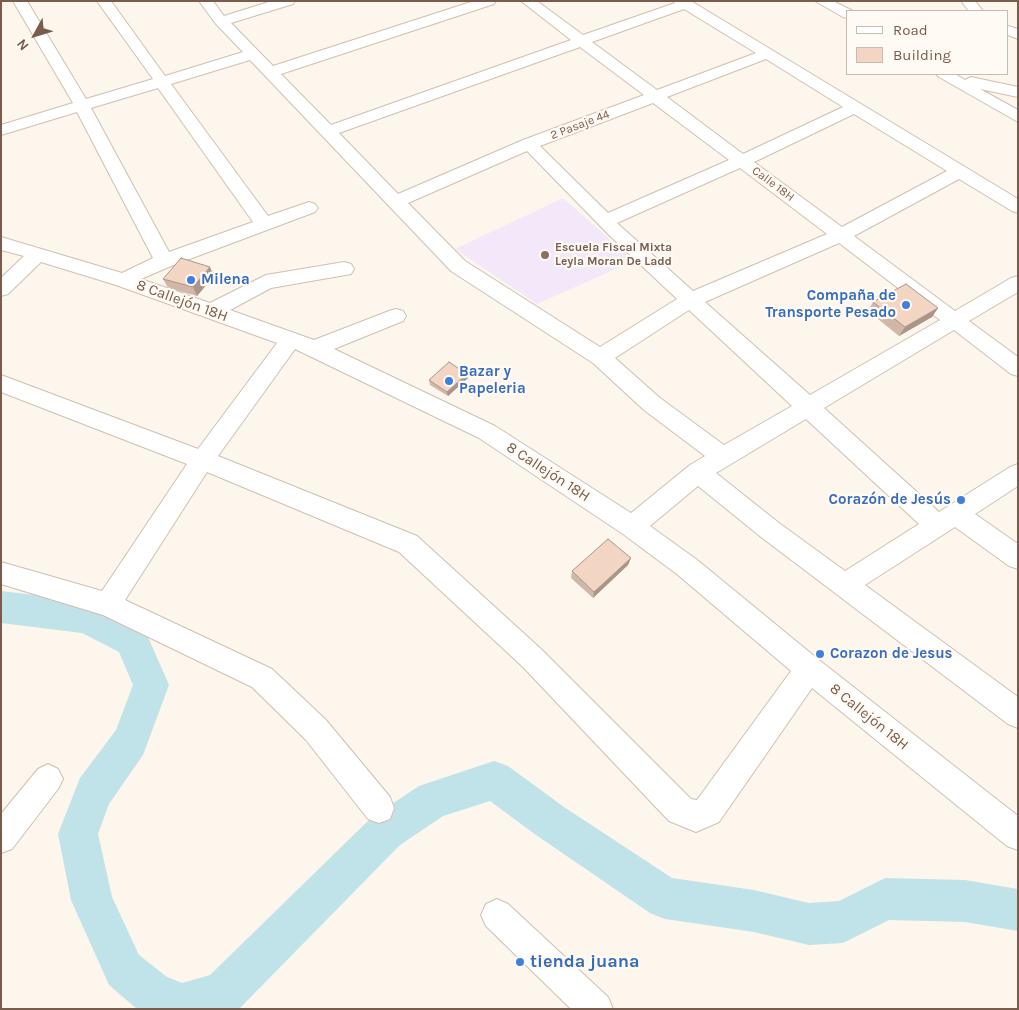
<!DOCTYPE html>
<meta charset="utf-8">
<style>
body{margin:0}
#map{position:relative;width:1019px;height:1010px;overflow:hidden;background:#fdf6ec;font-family:Karla,sans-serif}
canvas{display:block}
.frame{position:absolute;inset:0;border:2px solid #7a5c4d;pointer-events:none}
.legend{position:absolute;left:846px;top:10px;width:162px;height:65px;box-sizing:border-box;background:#fffaf3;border:1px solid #cabbb1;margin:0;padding:6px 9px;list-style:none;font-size:15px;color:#7a5c4d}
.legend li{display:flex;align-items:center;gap:10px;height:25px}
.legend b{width:25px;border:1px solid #cabbb1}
.north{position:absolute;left:10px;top:10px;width:50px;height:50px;-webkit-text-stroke:4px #fffaf3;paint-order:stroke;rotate:231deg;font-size:14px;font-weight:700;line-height:20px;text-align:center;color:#7a5c4d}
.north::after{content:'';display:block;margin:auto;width:18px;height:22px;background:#7a5c4d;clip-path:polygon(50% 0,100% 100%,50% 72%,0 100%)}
</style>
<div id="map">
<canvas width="1019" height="1010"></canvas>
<div class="frame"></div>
<ul class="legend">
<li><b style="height:6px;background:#fff"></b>Road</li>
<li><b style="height:14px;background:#f3d5c3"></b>Building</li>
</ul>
<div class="north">N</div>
</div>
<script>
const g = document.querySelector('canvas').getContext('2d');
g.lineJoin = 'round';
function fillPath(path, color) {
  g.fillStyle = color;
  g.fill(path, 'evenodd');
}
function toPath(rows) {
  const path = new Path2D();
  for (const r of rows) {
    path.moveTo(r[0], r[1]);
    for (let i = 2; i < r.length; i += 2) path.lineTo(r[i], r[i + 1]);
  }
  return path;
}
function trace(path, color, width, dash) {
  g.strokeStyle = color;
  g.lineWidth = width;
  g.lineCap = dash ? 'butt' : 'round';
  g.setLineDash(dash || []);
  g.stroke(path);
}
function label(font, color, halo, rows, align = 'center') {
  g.font = font + ' Karla,sans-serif';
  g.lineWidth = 4.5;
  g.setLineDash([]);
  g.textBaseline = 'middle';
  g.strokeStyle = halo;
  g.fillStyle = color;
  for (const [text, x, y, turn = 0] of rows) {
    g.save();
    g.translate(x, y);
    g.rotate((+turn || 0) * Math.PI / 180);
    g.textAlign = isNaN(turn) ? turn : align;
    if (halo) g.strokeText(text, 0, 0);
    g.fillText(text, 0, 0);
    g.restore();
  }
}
fillPath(toPath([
 [563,198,634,261,537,304,455,249]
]), '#f3e8fa');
fillPath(toPath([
 [1,591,86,601,144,628,169,685,143,755,109,804,98,834,112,897,139,955,167,977,182,983,210,975,372,817,419,786,494,761,508,766,564,807,672,878,754,890,809,903,839,901,885,878,965,880,1018,889,1018,931,965,922,889,920,843,943,809,945,754,932,665,919,650,913,536,835,490,801,443,816,400,845,239,1009,137,1009,109,985,71,900,58,834,80,778,116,730,133,685,119,652,82,633,1,623,1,591]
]), '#bfe3e8');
const minor = toPath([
 [13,1,27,1,86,99,153,79,97,1,111,1,165,76,243,52,216,24,199,1,213,1,224,16,272,1,295,1,293,4,231,23,273,66,474,1,496,1,494,4,281,74,331,125,571,40,521,1,537,1,583,35,675,3,674,1,691,1,1018,199,1018,213,1012,211,959,179,854,236,955,311,1011,278,1018,276,1018,292,969,321,1018,357,1018,376,1011,374,954,330,824,408,939,512,1010,467,1018,464,1018,486,975,514,1018,544,1018,569,1009,566,955,527,865,585,1018,697,1018,728,1008,724,761,537,698,486,650,526,696,559,819,660,1018,816,1018,850,1007,846,812,688,719,822,696,832,669,821,523,667,399,552,207,472,125,600,272,669,326,720,390,797,394,808,390,819,379,823,368,819,306,740,252,687,103,615,1,584,1,562,102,591,187,464,1,392,1,375,198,449,277,343,116,285,41,262,8,294,1,296,1,278,24,256,1,250,1,237,122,273,153,258,77,112,1,135,1,125,73,103,13,1],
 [684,9,756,53,657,90,592,42,684,9],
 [580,47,644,95,523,140,398,194,339,133,580,47],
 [766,59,843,107,743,154,667,97,766,59],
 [250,60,451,271,593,363,644,410,705,456,690,465,631,513,495,426,334,349,403,321,406,316,403,311,396,309,389,311,314,340,230,310,271,288,351,274,354,269,351,264,344,262,266,275,210,303,141,279,171,266,315,212,318,208,315,204,309,202,268,216,171,84,250,60],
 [158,88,253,222,169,252,91,108,158,88],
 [653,103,729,160,608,213,540,146,653,103],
 [854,114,947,171,842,227,754,162,854,114],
 [527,151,609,235,677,299,600,347,465,261,408,203,527,151],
 [740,168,827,234,693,291,617,223,740,168],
 [839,243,940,320,810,395,705,302,839,243],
 [689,310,792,406,724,445,660,398,615,358,689,310],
 [295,349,479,438,623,534,678,575,791,671,697,800,691,799,541,649,417,536,218,456,295,349],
 [806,419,919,524,845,571,779,523,716,473,806,419],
 [815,1,833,1,853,11,848,11,848,18,843,17,815,1],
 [961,1,975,1,983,11,969,11,961,1],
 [1008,26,1018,29,1018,39,1008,35,1008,26],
 [936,74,955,74,965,80,971,77,1018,87,1018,97,980,89,1018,110,1018,122,939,77,936,74],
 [48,764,58,769,63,779,58,789,12,849,1,853,1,814,38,769,48,764],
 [497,899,508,904,608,997,613,1009,571,1009,486,926,481,915,486,904,497,899]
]);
trace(minor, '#d1beb0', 2);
fillPath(minor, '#fff');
fillPath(toPath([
 [214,276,197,296,168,288,163,279],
 [873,302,938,308,932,317,899,336,868,311],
 [468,378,448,396,430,385,429,380],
 [631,558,628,565,593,598,571,578,572,571]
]), '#d1b7a8');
fillPath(toPath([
 [210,267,214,276,197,296,193,287],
 [938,308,932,317,899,336,905,327],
 [467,374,468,378,448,396,447,392],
 [631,558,628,565,593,598,594,592]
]), '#aa9588');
const building = toPath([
 [181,258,210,267,193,287,163,279,181,258],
 [906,284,938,308,905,327,873,302,906,284],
 [449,362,467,374,447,392,429,380,449,362],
 [608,539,631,558,594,592,572,571,608,539]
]);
fillPath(building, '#f3d5c3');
trace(building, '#aa9588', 1);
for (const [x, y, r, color] of [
 [545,255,5,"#8d6e63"],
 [191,280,5,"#3f7fe0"],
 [906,305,5,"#3f7fe0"],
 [449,381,5,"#3f7fe0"],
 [961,500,5,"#3f7fe0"],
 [820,654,5,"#3f7fe0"],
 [520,962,5,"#3f7fe0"]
]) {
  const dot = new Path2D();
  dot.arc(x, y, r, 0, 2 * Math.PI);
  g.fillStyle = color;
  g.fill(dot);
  trace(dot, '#fffaf3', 2);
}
label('12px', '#7a5c4d', '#fffaf3', [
 ["2 Pasaje 44",580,125,-21],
 ["Calle 18H",773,184,37]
]);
label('bold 12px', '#785e54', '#fffaf3', [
 ["Escuela Fiscal Mixta",555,248],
 ["Leyla Moran De Ladd",555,262]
], 'left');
label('bold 15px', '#366cbe', '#fffaf3', [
 ["Milena",201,280],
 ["Compaña de",896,296,"right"],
 ["Transporte Pesado",896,313,"right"],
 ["Bazar y",459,372],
 ["Papeleria",459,389],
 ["Corazón de Jesús",951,500,"right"],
 ["Corazon de Jesus",830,654]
], 'left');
label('15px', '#7a5c4d', '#fffaf3', [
 ["8 Callejón 18H",182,301,20],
 ["8 Callejón 18H",548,472,33],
 ["8 Callejón 18H",869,717,39]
]);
label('bold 18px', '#366cbe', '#fffaf3', [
 ["tienda juana",530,962]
], 'left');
</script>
